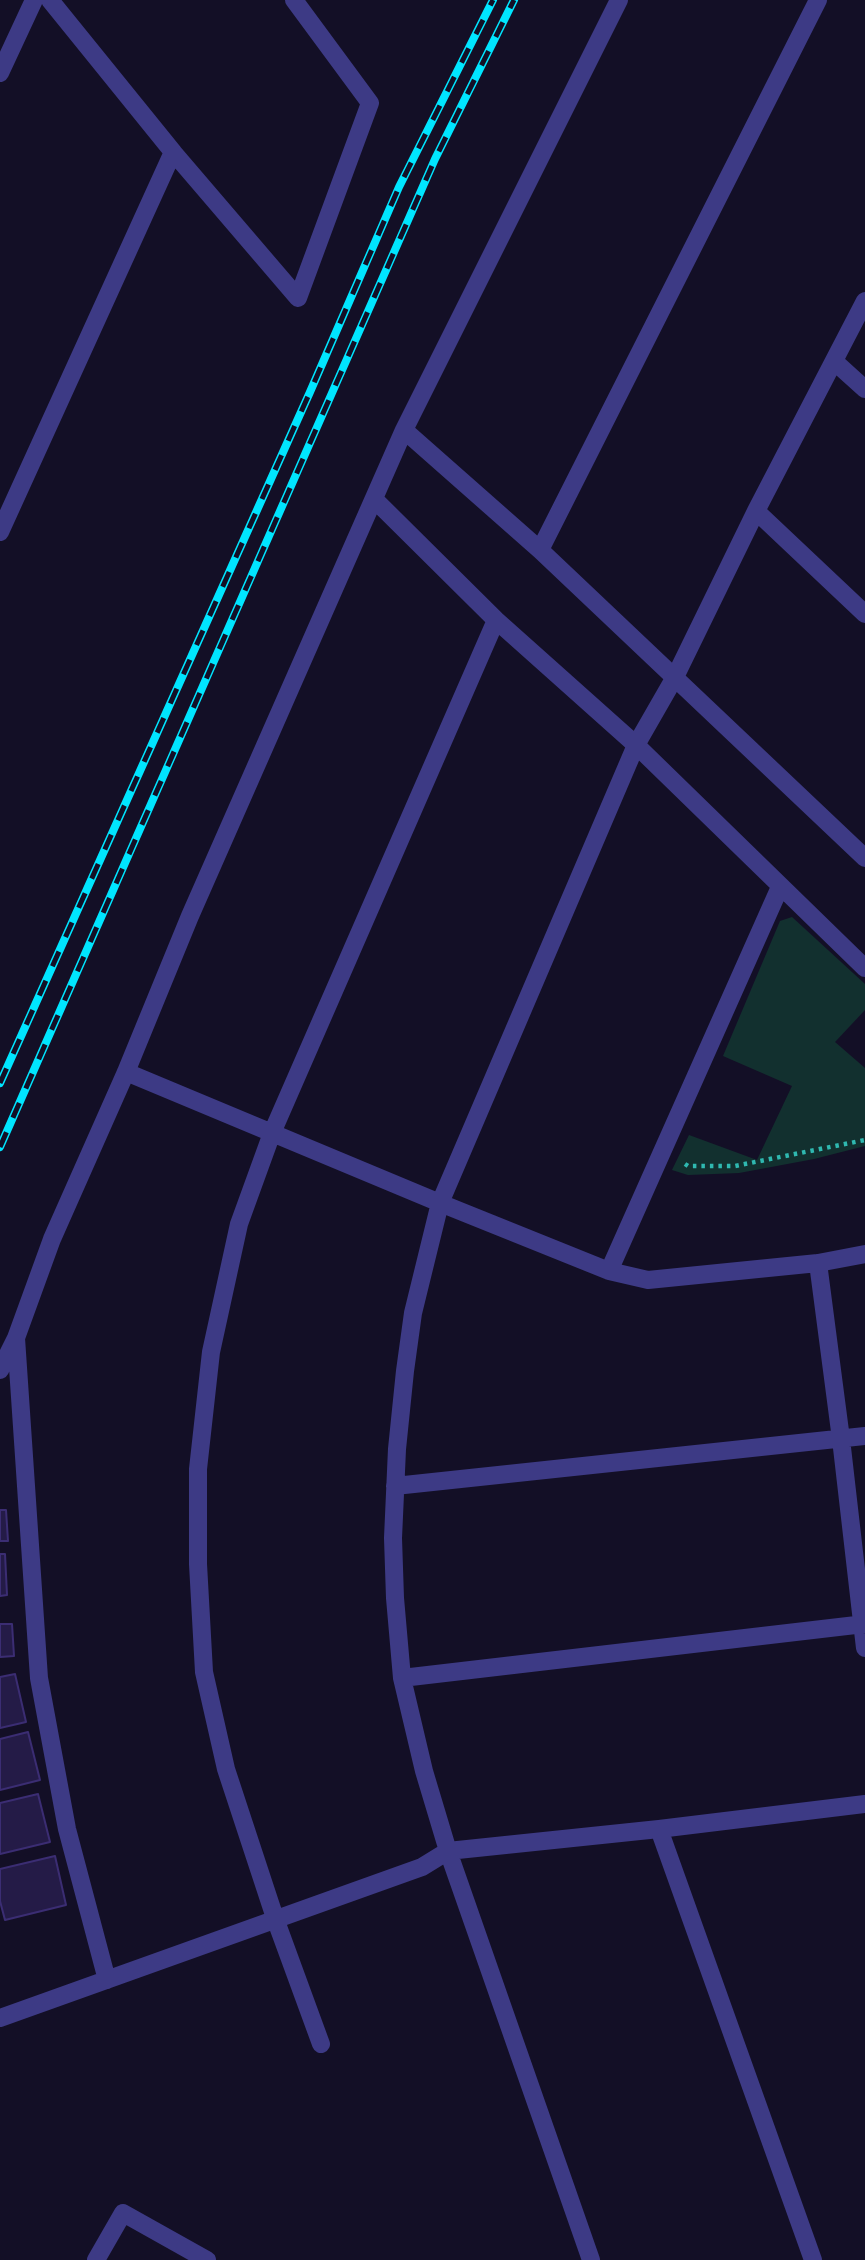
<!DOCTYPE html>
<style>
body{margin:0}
canvas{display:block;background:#130f26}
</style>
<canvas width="865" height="2260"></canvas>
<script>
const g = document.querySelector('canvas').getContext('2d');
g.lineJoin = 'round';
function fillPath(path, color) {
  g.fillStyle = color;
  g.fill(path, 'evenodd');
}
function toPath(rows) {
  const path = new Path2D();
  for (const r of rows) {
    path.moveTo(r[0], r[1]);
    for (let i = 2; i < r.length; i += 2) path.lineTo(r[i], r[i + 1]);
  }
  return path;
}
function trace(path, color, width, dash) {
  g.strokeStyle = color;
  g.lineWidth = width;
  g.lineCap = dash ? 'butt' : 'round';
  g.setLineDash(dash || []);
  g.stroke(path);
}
fillPath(toPath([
 [792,917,865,984,865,1010,835,1042,865,1068,865,1146,814,1159,739,1173,688,1175,672,1170,689,1135,757,1160,792,1086,723,1056,780,921]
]), '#12302f');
const building = toPath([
 [0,1510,6,1510,8,1541,0,1541,0,1510],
 [0,1554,5,1554,7,1595,0,1596,0,1554],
 [0,1624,12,1624,14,1656,0,1657,0,1624],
 [15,1674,26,1722,0,1728,0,1677,15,1674],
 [28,1732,40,1780,0,1790,0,1739,28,1732],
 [38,1794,50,1842,0,1854,0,1803,38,1794],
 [55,1856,66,1905,5,1920,0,1901,0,1869,55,1856]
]);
fillPath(building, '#241b47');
trace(building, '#3b2d73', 2);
trace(toPath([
 [685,1164,688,1166,735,1166,865,1140]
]), '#2fb8b0', 4.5, [3.5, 5]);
trace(toPath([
 [50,0,173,152,298,298,370,103,294,0],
 [0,73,34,0],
 [835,362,865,389],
 [404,430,540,550,865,858],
 [375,500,496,620,636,745,865,968],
 [756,511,865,614],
 [0,532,173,152],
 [540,550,818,0],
 [126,1072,440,1203,609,1271,648,1280,818,1263,865,1254],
 [818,1263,841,1439,865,1648],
 [609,1271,780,887],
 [0,1370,16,1338],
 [395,1486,865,1436],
 [402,1678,865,1624],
 [659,1829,813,2260],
 [107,1980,67,1829,39,1678,16,1338,52,1239,126,1072,190,916,404,430,619,0],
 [0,2018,422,1867,448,1851,659,1829,865,1804],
 [321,2044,276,1921,226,1769,204,1672,198,1564,198,1469,211,1352,239,1224,272,1133,496,620],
 [96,2260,123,2213,207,2260],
 [591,2260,448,1851,424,1771,402,1678,395,1598,393,1538,397,1449,405,1371,413,1313,440,1203,636,745,675,677,756,511,865,301]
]), '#3d3a85', 18);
const rail = toPath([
 [0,1083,310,392,399,187,493,0],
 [0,1147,435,159,514,0]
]);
trace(rail, '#00e5ff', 8);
trace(rail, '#130f26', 5, [16]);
</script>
